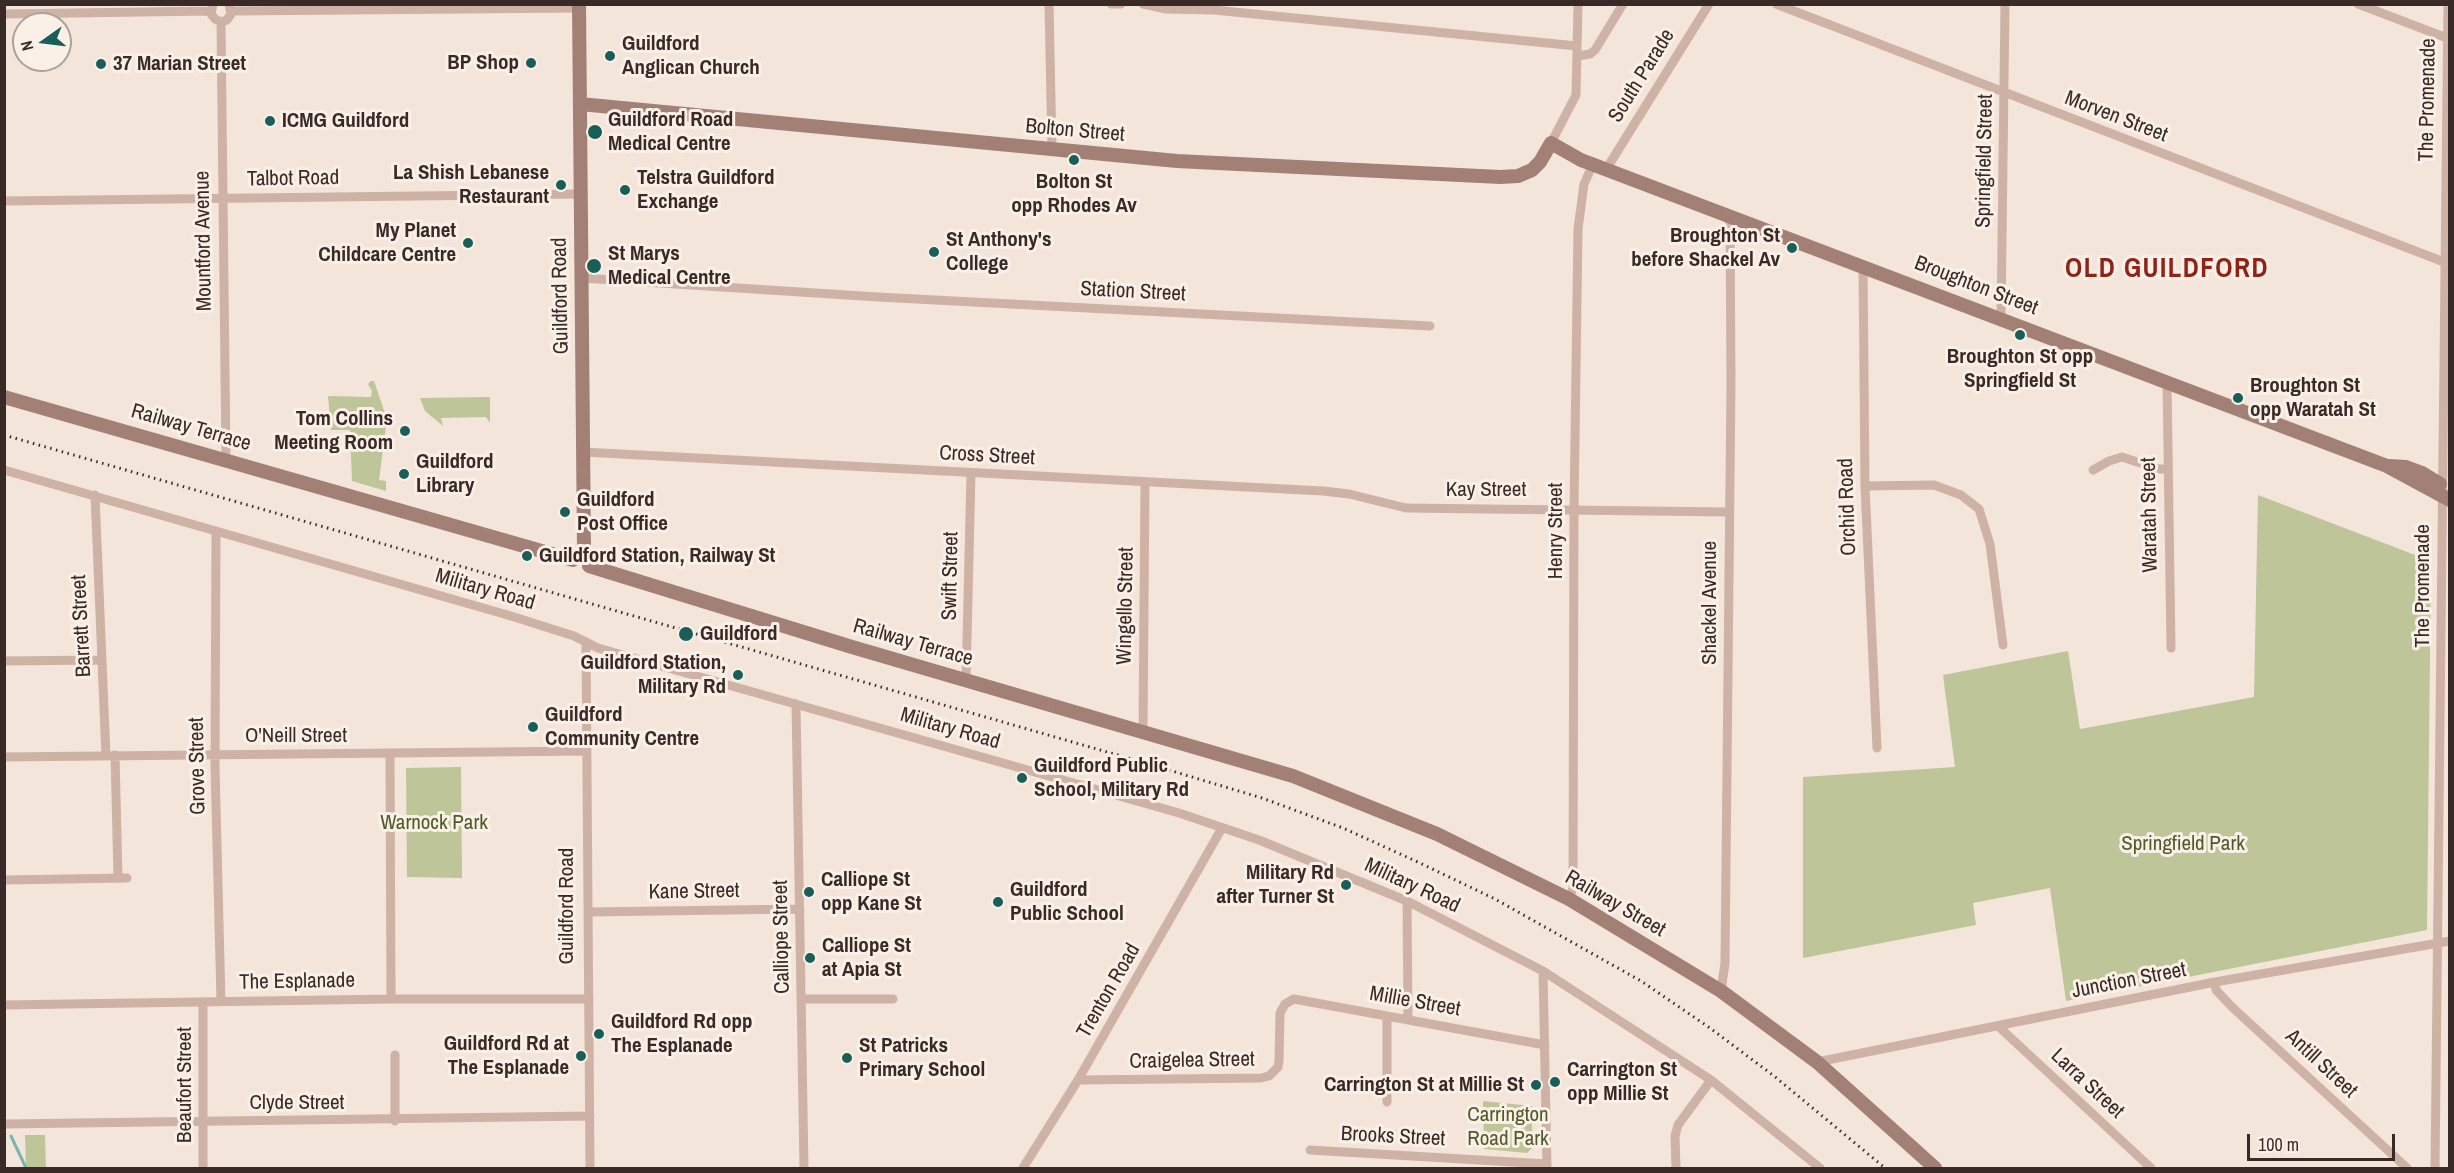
<!DOCTYPE html>
<style>
body{margin:0}
#map{position:relative;width:2454px;height:1173px;overflow:hidden;background:#f4e5db;font-family:"Archivo Narrow",sans-serif}
canvas{display:block}
.frame{position:absolute;inset:0;border:6px solid #392a27;pointer-events:none}
.north{position:absolute;left:12px;top:12px;width:60px;height:60px;box-sizing:border-box;background:#fbf0e8;border:2px solid #ada19b;border-radius:50%;rotate:256deg;font-size:16px;font-weight:700;line-height:24px;text-align:center;color:#392a27}
.north::after{content:'';display:block;margin:auto;width:21px;height:27px;background:#185f5a;clip-path:polygon(50% 0,100% 100%,50% 72%,0 100%)}
.scale{position:absolute;left:2247px;top:1134px;width:148px;height:27px;box-sizing:border-box;border:3px solid #392a27;border-top:0;padding-left:8px;font-size:18px;line-height:21px;white-space:nowrap;color:#392a27;-webkit-text-stroke:4px #fbf0e8;paint-order:stroke}
</style>
<div id="map">
<canvas width="2454" height="1173"></canvas>
<div class="frame"></div>
<div class="north">N</div>
<div class="scale">100 m</div>
</div>
<script>
const g = document.querySelector('canvas').getContext('2d');
g.lineJoin = 'round';
function fillPath(path, color) {
  g.fillStyle = color;
  g.fill(path, 'evenodd');
}
function toPath(rows) {
  const path = new Path2D();
  for (const r of rows) {
    path.moveTo(r[0], r[1]);
    for (let i = 2; i < r.length; i += 2) path.lineTo(r[i], r[i + 1]);
  }
  return path;
}
function trace(path, color, width, dash) {
  g.strokeStyle = color;
  g.lineWidth = width;
  g.lineCap = dash ? 'butt' : 'round';
  g.setLineDash(dash || []);
  g.stroke(path);
}
function label(font, color, halo, rows, align = 'center') {
  g.font = font + ' "Archivo Narrow",sans-serif';
  g.lineWidth = 6;
  g.setLineDash([]);
  g.textBaseline = 'middle';
  g.strokeStyle = halo;
  g.fillStyle = color;
  for (const [text, x, y, turn = 0] of rows) {
    g.save();
    g.translate(x, y);
    g.rotate((+turn || 0) * Math.PI / 180);
    g.textAlign = isNaN(turn) ? turn : align;
    if (halo) g.strokeText(text, 0, 0);
    g.fillText(text, 0, 0);
    g.restore();
  }
}
fillPath(toPath([
 [371,381,374,381,387,419,379,480,386,481,386,491,352,481,350,430,331,430,328,396,371,397,372,391,368,384],
 [490,397,490,423,486,417,441,418,443,426,425,411,420,398],
 [2258,495,2431,561,2427,930,2066,1001,2050,888,1973,903,1976,925,1803,958,1803,777,1955,767,1943,675,2068,651,2080,729,2254,697],
 [461,767,462,878,407,877,406,768],
 [1483,1101,1532,1106,1532,1148,1527,1153,1484,1149],
 [25,1135,45,1135,46,1168,26,1168]
]), '#bdc599');
trace(toPath([
 [11,1136,26,1168]
]), '#77b5ae', 3);
trace(toPath([
 [213,4,211,14,215,19,221,22,227,20,231,14,229,4],
 [1049,4,1052,150],
 [1111,4,1121,4],
 [1143,4,1166,9,1214,10,1577,46],
 [1776,4,2444,262],
 [2358,4,2447,38],
 [231,11,579,8],
 [4,14,211,11],
 [221,22,226,460],
 [1577,56,1590,54,1595,50,1623,4],
 [1551,143,1576,95,1578,4],
 [1607,168,1709,4],
 [4,201,581,194],
 [1863,265,1865,486,1877,748],
 [582,278,878,297,1430,326],
 [2001,318,2005,4],
 [2167,382,2171,648],
 [583,452,1323,491,1349,494,1406,508,1728,512],
 [4,470,511,616,574,636,598,648,1179,813,1259,840,1407,901,1543,971,1711,1080,1820,1168],
 [2093,470,2109,461,2122,457,2159,469,2167,469],
 [1865,486,1934,485,1961,495,1979,509,1990,544,2003,645],
 [95,495,106,756],
 [216,531,215,767,221,1001],
 [586,642,590,1168],
 [4,661,102,660],
 [966,681,971,473],
 [796,704,804,1168],
 [1143,731,1145,482],
 [390,753,391,999],
 [115,755,118,878],
 [4,757,587,751],
 [4,880,127,878],
 [1569,899,1573,888,1574,509,1578,229,1584,184,1593,164],
 [1407,901,1408,1019],
 [589,912,800,909],
 [1543,971,1547,1168],
 [2215,982,2216,990,2232,1007,2407,1168],
 [1721,991,1725,963,1731,384,1730,215],
 [801,999,893,999],
 [203,1002,203,1168],
 [4,1005,391,999,589,999],
 [1387,1016,1387,1102],
 [1998,1026,2151,1168],
 [395,1055,395,1121],
 [1817,1062,2215,982,2450,941],
 [1078,1080,1261,1078,1269,1076,1278,1067,1279,1061,1280,1013,1285,1004,1294,999,1545,1045],
 [4,1124,590,1116],
 [1310,1150,1547,1164],
 [1023,1168,1078,1080,1222,828],
 [1676,1168,1675,1136,1678,1125,1711,1080],
 [2435,1168,2448,4]
]), '#ceb2a5', 9);
trace(toPath([
 [579,4,584,551],
 [580,104,1177,161,1500,177,1518,176,1532,170,1540,162,1551,143,1581,160,2387,466,2450,500],
 [4,397,573,560],
 [2389,466,2406,467,2422,473,2440,484],
 [589,566,852,647,1293,776,1437,834,1569,899,1721,991,1817,1062,1935,1168]
]), '#a28076', 14);
trace(toPath([
 [4,435,1142,762,1262,798,1343,828,1420,863,1495,899,1641,981,1710,1028,1774,1076,1885,1168]
]), '#392a27', 3, [1.5, 4.5]);
for (const [x, y, r, color] of [
 [610,56,6,"#185f5a"],
 [531,63,6,"#185f5a"],
 [101,64,6,"#185f5a"],
 [270,121,6,"#185f5a"],
 [595,132,8,"#185f5a"],
 [1074,160,6,"#185f5a"],
 [561,185,6,"#185f5a"],
 [625,190,6,"#185f5a"],
 [468,243,6,"#185f5a"],
 [1792,248,6,"#185f5a"],
 [934,252,6,"#185f5a"],
 [594,266,8,"#185f5a"],
 [2020,335,6,"#185f5a"],
 [2238,398,6,"#185f5a"],
 [405,431,6,"#185f5a"],
 [404,474,6,"#185f5a"],
 [565,512,6,"#185f5a"],
 [527,556,6,"#185f5a"],
 [686,634,8,"#185f5a"],
 [738,675,6,"#185f5a"],
 [533,727,6,"#185f5a"],
 [1022,778,6,"#185f5a"],
 [1346,885,6,"#185f5a"],
 [809,892,6,"#185f5a"],
 [998,902,6,"#185f5a"],
 [810,958,6,"#185f5a"],
 [599,1034,6,"#185f5a"],
 [581,1056,6,"#185f5a"],
 [847,1058,6,"#185f5a"],
 [1555,1082,6,"#185f5a"],
 [1536,1085,6,"#185f5a"]
]) {
  const dot = new Path2D();
  dot.arc(x, y, r, 0, 2 * Math.PI);
  g.fillStyle = color;
  g.fill(dot);
  trace(dot, '#fbf0e8', 2);
}
label('bold 21px', '#392a27', '#fbf0e8', [
 ["Guildford",622,44],
 ["Anglican Church",622,68],
 ["BP Shop",519,63,"right"],
 ["37 Marian Street",113,64],
 ["Guildford Road",608,120],
 ["Medical Centre",608,144],
 ["ICMG Guildford",282,121],
 ["La Shish Lebanese",549,173,"right"],
 ["Restaurant",549,197,"right"],
 ["Telstra Guildford",637,178],
 ["Exchange",637,202],
 ["Bolton St",1074,182,"center"],
 ["opp Rhodes Av",1074,206,"center"],
 ["My Planet",456,231,"right"],
 ["Childcare Centre",456,255,"right"],
 ["Broughton St",1780,236,"right"],
 ["before Shackel Av",1780,260,"right"],
 ["St Anthony's",946,240],
 ["College",946,264],
 ["St Marys",608,254],
 ["Medical Centre",608,278],
 ["Broughton St opp",2020,357,"center"],
 ["Springfield St",2020,381,"center"],
 ["Broughton St",2250,386],
 ["opp Waratah St",2250,410],
 ["Tom Collins",393,419,"right"],
 ["Meeting Room",393,443,"right"],
 ["Guildford",416,462],
 ["Library",416,486],
 ["Guildford",577,500],
 ["Post Office",577,524],
 ["Guildford Station, Railway St",539,556],
 ["Guildford",700,634],
 ["Guildford Station,",726,663,"right"],
 ["Military Rd",726,687,"right"],
 ["Guildford",545,715],
 ["Community Centre",545,739],
 ["Guildford Public",1034,766],
 ["School, Military Rd",1034,790],
 ["Military Rd",1334,873,"right"],
 ["after Turner St",1334,897,"right"],
 ["Calliope St",821,880],
 ["opp Kane St",821,904],
 ["Guildford",1010,890],
 ["Public School",1010,914],
 ["Calliope St",822,946],
 ["at Apia St",822,970],
 ["Guildford Rd opp",611,1022],
 ["The Esplanade",611,1046],
 ["Guildford Rd at",569,1044,"right"],
 ["The Esplanade",569,1068,"right"],
 ["St Patricks",859,1046],
 ["Primary School",859,1070],
 ["Carrington St",1567,1070],
 ["opp Millie St",1567,1094],
 ["Carrington St at Millie St",1524,1085,"right"]
], 'left');
label('21px', '#392a27', '#fbf0e8', [
 ["South Parade",1642,76,-58],
 ["The Promenade",2428,100,-89],
 ["Morven Street",2116,117,21],
 ["Bolton Street",1075,131,5],
 ["Springfield Street",1985,161,-89],
 ["Talbot Road",293,179,-1],
 ["Mountford Avenue",204,241,-91],
 ["Broughton Street",1976,286,21],
 ["Station Street",1133,292,3],
 ["Guildford Road",561,296,-91],
 ["Railway Terrace",191,428,16],
 ["Cross Street",987,456,3],
 ["Kay Street",1486,490],
 ["Orchid Road",1848,507,-92],
 ["Waratah Street",2150,515,-91],
 ["Henry Street",1556,531,-90],
 ["Swift Street",951,576,-89],
 ["The Promenade",2423,586,-90],
 ["Military Road",485,590,16],
 ["Shackel Avenue",1710,603,-90],
 ["Wingello Street",1126,606,-89],
 ["Barrett Street",82,626,-93],
 ["Railway Terrace",913,643,16],
 ["Military Road",950,729,16],
 ["O'Neill Street",296,736],
 ["Grove Street",198,766,-91],
 ["Military Road",1412,886,25],
 ["Kane Street",694,892,-1],
 ["Railway Street",1615,904,30],
 ["Guildford Road",567,906,-90],
 ["Calliope Street",782,937,-91],
 ["Junction Street",2129,981,-11],
 ["The Esplanade",297,982,-1],
 ["Trenton Road",1109,991,-60],
 ["Millie Street",1415,1002,10],
 ["Craigelea Street",1192,1061,-1],
 ["Antill Street",2321,1064,43],
 ["Larra Street",2087,1084,43],
 ["Beaufort Street",185,1085,-90],
 ["Clyde Street",297,1103],
 ["Brooks Street",1393,1137,3]
]);
label('21px', '#4f5a28', '#fbf0e8', [
 ["Warnock Park",434,823],
 ["Springfield Park",2183,844],
 ["Carrington",1508,1115],
 ["Road Park",1508,1139]
]);
g.letterSpacing = '1.5px';
label('bold 27px', '#912217', '#fbf0e8', [
 ["OLD GUILDFORD",2167,270]
]);
g.letterSpacing = '0px';
</script>
